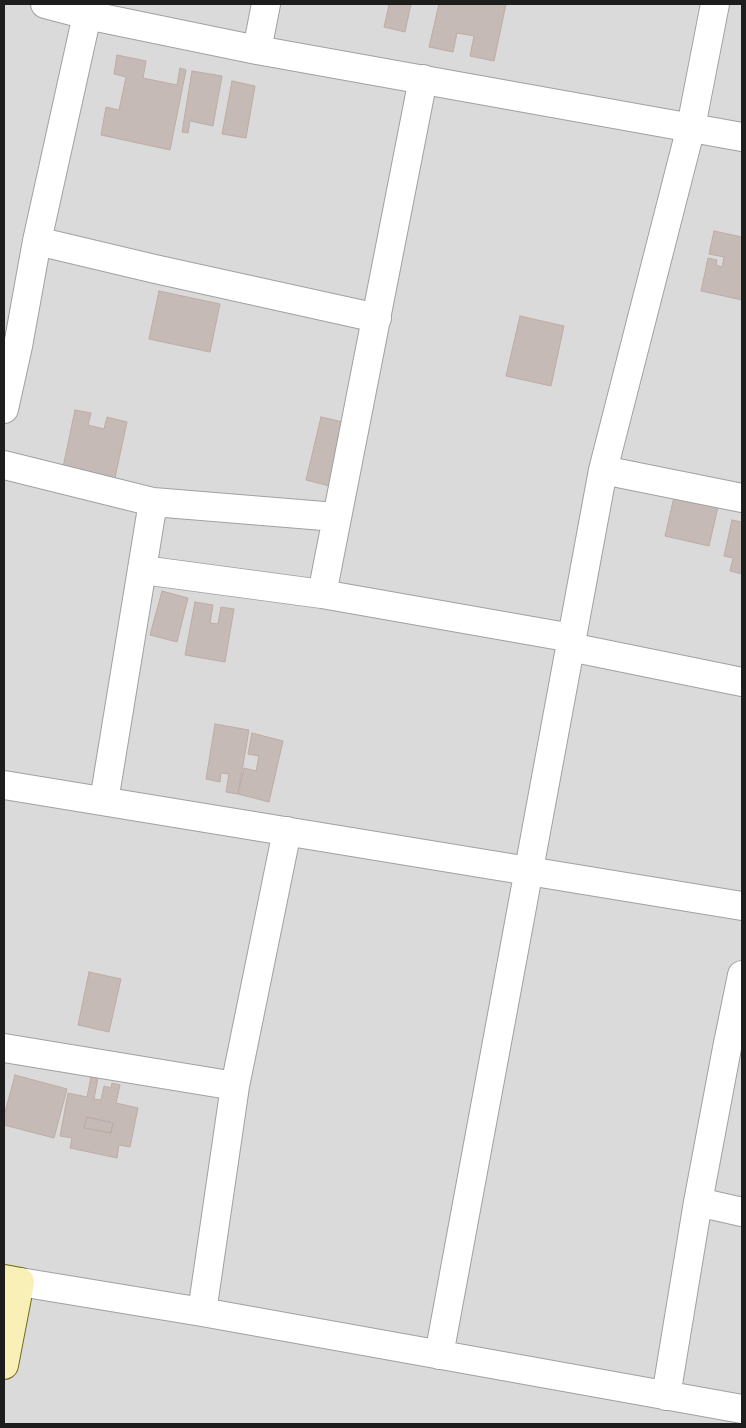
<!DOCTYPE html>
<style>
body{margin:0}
#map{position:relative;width:746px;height:1428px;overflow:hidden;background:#eee8e3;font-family:"IBM Plex Sans",sans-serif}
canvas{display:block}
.frame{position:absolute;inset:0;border:5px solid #1d1d1d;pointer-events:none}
</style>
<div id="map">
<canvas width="746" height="1428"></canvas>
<div class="frame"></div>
</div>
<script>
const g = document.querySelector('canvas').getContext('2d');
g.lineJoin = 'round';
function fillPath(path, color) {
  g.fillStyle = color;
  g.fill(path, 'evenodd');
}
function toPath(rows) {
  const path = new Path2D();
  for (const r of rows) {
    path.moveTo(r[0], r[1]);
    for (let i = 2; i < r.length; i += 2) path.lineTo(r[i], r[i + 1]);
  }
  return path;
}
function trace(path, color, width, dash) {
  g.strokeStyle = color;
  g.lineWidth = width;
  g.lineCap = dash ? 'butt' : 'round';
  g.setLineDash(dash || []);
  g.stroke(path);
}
fillPath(toPath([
 [4,4,742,4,742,1424,4,1424]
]), '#dbdada');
const building = toPath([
 [383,4,411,4,405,32,384,27,389,5,383,4],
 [439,4,506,4,494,61,470,56,474,36,457,33,453,52,429,47,439,4],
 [117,55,146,61,143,78,177,85,180,68,186,70,170,150,101,135,106,107,119,110,126,77,114,74,117,55],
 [192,71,222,76,213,126,190,121,188,133,182,132,192,71],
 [232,81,255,86,246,138,222,134,232,81],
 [714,231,742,237,742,300,701,291,708,258,717,260,716,265,722,267,724,257,709,254,714,231],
 [159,291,220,304,210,352,149,339,159,291],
 [520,316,564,326,551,386,506,376,520,316],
 [75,410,91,413,88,425,104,429,107,417,127,422,115,478,63,467,75,410],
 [321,417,352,424,337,488,306,480,321,417],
 [674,497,718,507,709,546,665,536,674,497],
 [732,520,742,522,742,574,730,571,733,558,724,556,732,520],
 [162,591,188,598,177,642,150,635,162,591],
 [195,602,213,605,210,623,218,624,221,607,234,609,225,662,185,655,195,602],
 [215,724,249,730,238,794,226,792,229,774,221,773,220,782,206,779,215,724],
 [252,733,283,741,269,802,238,794,244,768,256,771,259,756,248,754,252,733],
 [89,972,121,979,109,1032,78,1025,89,972],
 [15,1075,67,1089,54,1138,4,1125,4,1116,15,1075],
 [91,1077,98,1078,94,1099,101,1100,104,1086,111,1088,112,1083,120,1085,116,1103,138,1108,130,1147,119,1145,117,1158,70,1148,72,1138,60,1136,68,1093,87,1097,91,1077],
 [87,1117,113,1123,111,1133,84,1128,87,1117],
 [87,1117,113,1123,111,1133,84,1128,87,1117]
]);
fillPath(building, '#c5bab6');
trace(building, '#bfaca5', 1);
const street = toPath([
 [45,4,87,15,257,50,742,137],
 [257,50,266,4],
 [37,241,155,269,377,318],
 [4,409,18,346,37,241,87,15],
 [4,465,153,502,336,517],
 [603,470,742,498],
 [143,570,322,594,572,638],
 [322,594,423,79],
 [570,647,742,682],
 [4,785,742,906],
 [104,801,153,502],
 [4,1048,235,1086],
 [698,1202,742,1212],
 [20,1282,202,1312,742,1409],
 [202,1312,235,1086,287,831],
 [439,1355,603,470,691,127,715,4],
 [666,1396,698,1202,727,1048,742,975]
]);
const secondary = toPath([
 [4,1279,20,1282,4,1365]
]);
trace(street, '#a1a1a1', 30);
trace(secondary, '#716906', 30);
trace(street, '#fff', 28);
trace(secondary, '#f8f0b6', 28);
</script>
